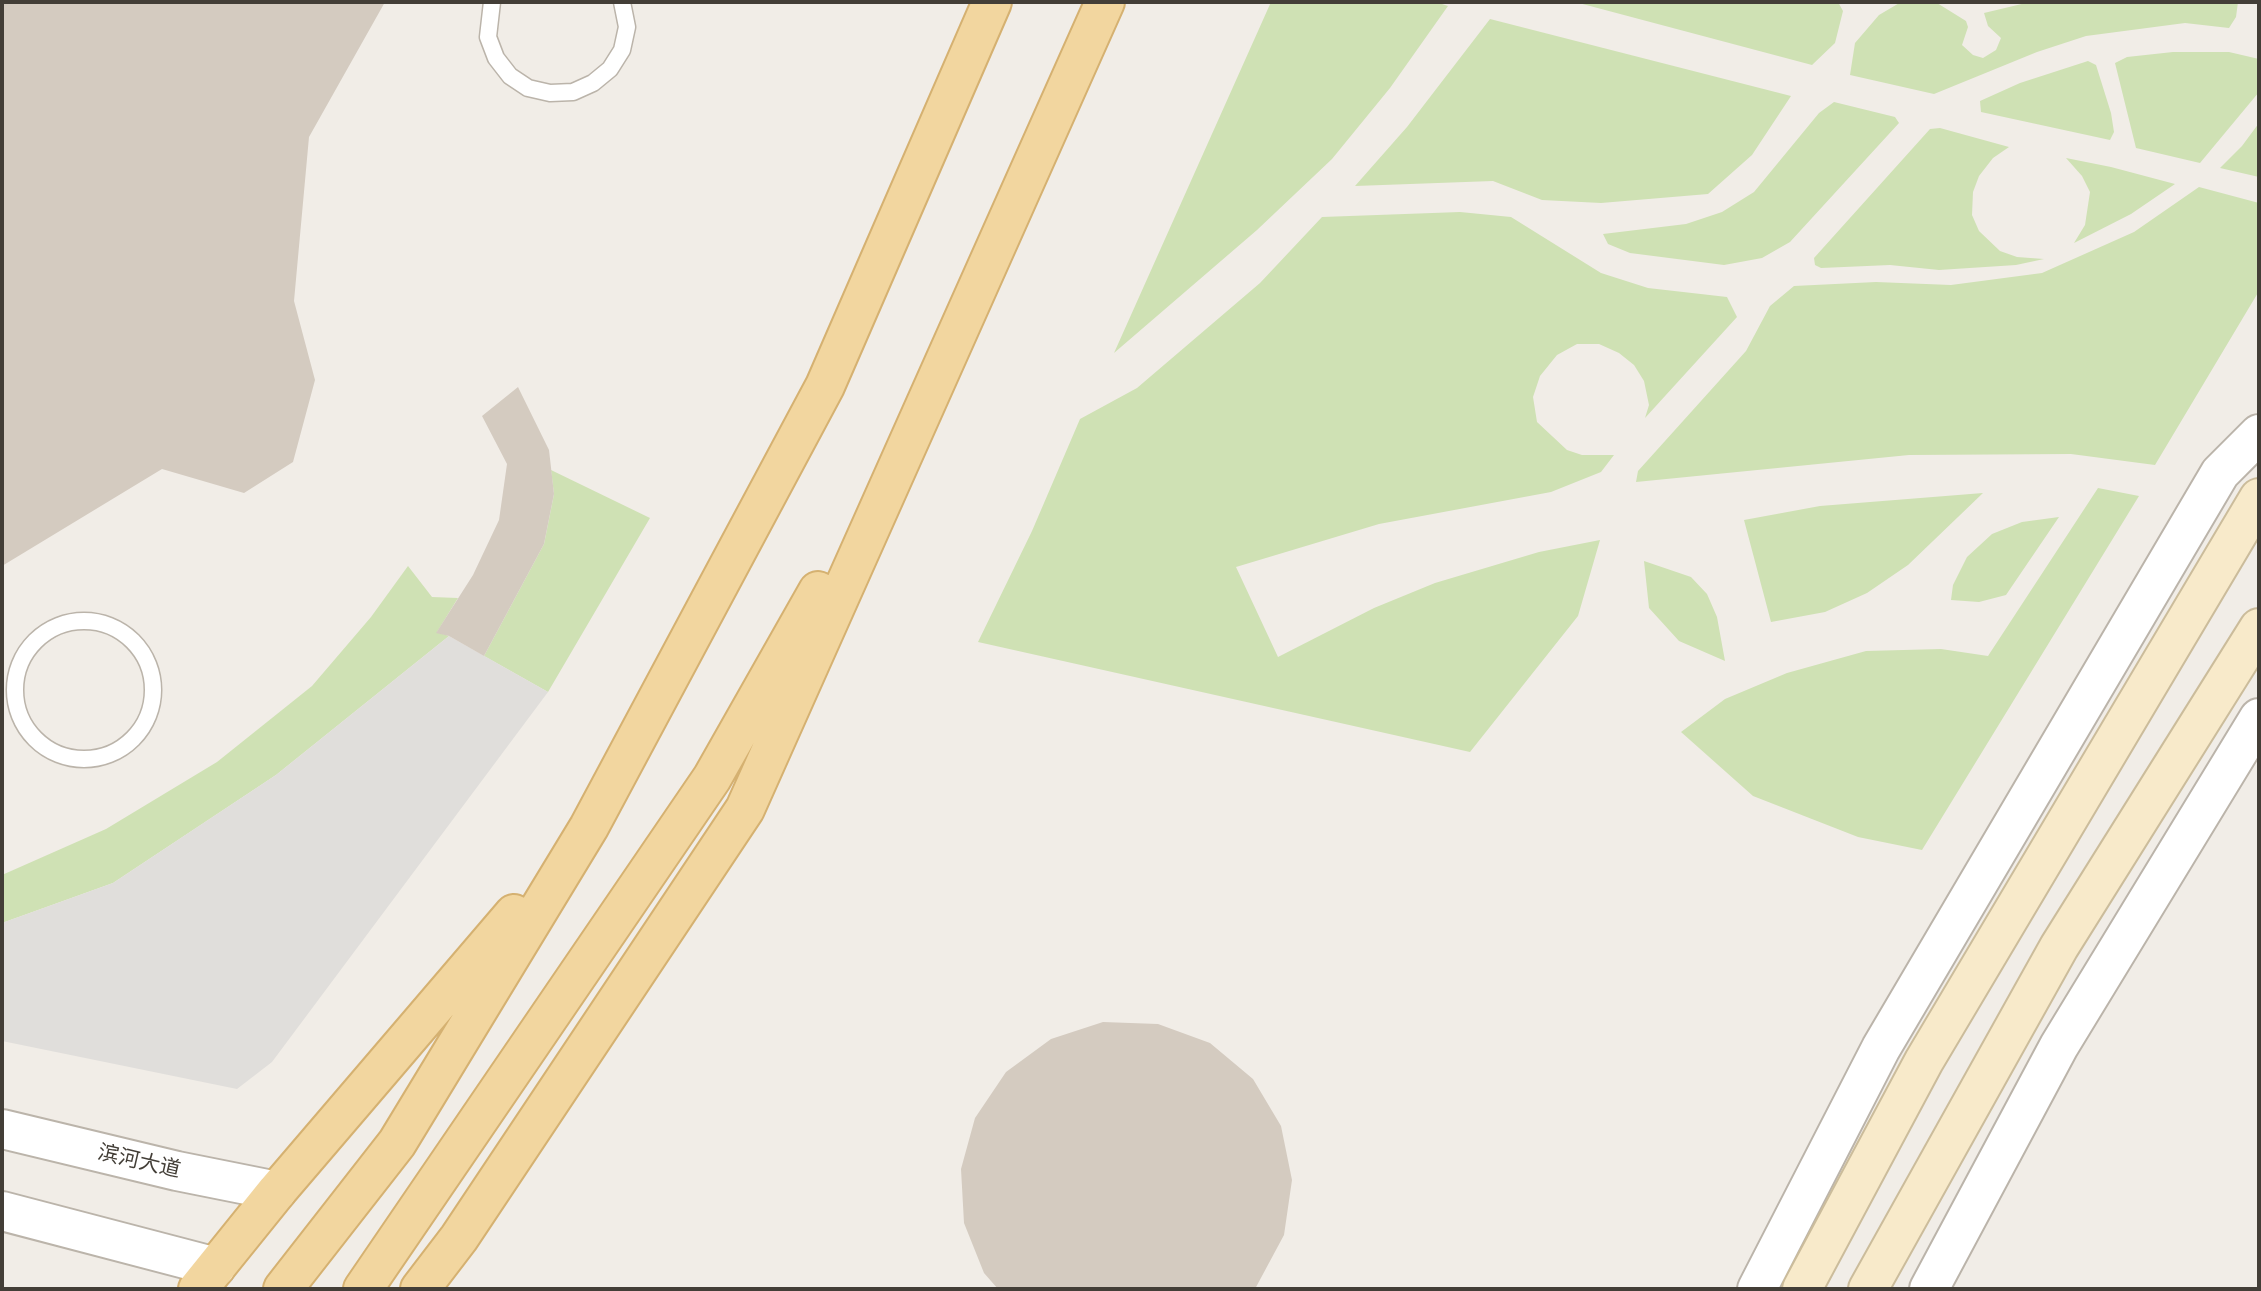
<!DOCTYPE html>
<meta charset="utf-8">
<style>
body{margin:0}
#map{position:relative;width:2261px;height:1291px;overflow:hidden;background:#f1ede7;font-family:Arial,sans-serif}
canvas{display:block}
.frame{position:absolute;inset:0;border:4px solid #433e37;pointer-events:none}
</style>
<div id="map">
<canvas width="2261" height="1291"></canvas>
<div class="frame"></div>
</div>
<script>
const g = document.querySelector('canvas').getContext('2d');
g.lineJoin = 'round';
function fillPath(path, color) {
  g.fillStyle = color;
  g.fill(path, 'evenodd');
}
function toPath(rows) {
  const path = new Path2D();
  for (const r of rows) {
    if (r.length === 3) {
      path.moveTo(r[0] + r[2], r[1]);
      path.arc(r[0], r[1], r[2], 0, 2 * Math.PI);
      continue;
    }
    path.moveTo(r[0], r[1]);
    for (let i = 2; i < r.length; i += 2) path.lineTo(r[i], r[i + 1]);
  }
  return path;
}
function trace(path, color, width, dash) {
  g.strokeStyle = color;
  g.lineWidth = width;
  g.lineCap = dash ? 'butt' : 'round';
  g.setLineDash(dash || []);
  g.stroke(path);
}
function label(font, color, halo, rows, align = 'center') {
  g.font = font + ' Arial,"Noto Sans SC",sans-serif';
  g.lineWidth = 6;
  g.setLineDash([]);
  g.textBaseline = 'middle';
  g.strokeStyle = halo;
  g.fillStyle = color;
  for (const [text, x, y, turn = 0] of rows) {
    g.save();
    g.translate(x, y);
    g.rotate((+turn || 0) * Math.PI / 180);
    g.textAlign = isNaN(turn) ? turn : align;
    if (halo) g.strokeText(text, 0, 0);
    g.fillText(text, 0, 0);
    g.restore();
  }
}
fillPath(toPath([
 [1271,2,1436,2,1448,6,1390,88,1332,159,1257,230,1114,353],
 [1575,2,1838,2,1843,11,1835,43,1812,65],
 [1901,2,1937,3,1966,21,1968,27,1962,45,1973,55,1983,58,1996,50,2001,38,1988,26,1984,13,2030,2,2238,2,2236,17,2229,28,2185,23,2086,36,2037,52,1934,94,1850,75,1855,43,1879,15],
 [1490,19,1791,96,1752,155,1708,194,1601,203,1542,200,1493,181,1355,186,1407,127],
 [2173,52,2229,52,2259,59,2259,92,2200,163,2136,148,2115,63,2127,57],
 [2088,61,2096,65,2111,113,2114,132,2110,140,1981,112,1980,101,2020,83],
 [1834,102,1895,117,1899,123,1790,242,1762,258,1724,265,1630,253,1608,244,1603,234,1686,224,1722,212,1754,192,1819,113],
 [2259,123,2259,177,2220,168,2242,146],
 [1940,128,2009,147,1993,158,1979,176,1973,192,1972,215,1979,231,2000,251,2017,257,2044,259,2016,265,1939,270,1890,265,1821,268,1815,265,1814,258,1930,129],
 [2066,158,2111,167,2175,184,2131,214,2074,243,2085,225,2090,192,2082,176],
 [2199,187,2259,203,2259,291,2155,465,2071,454,1909,455,1636,482,1638,471,1746,351,1770,306,1794,286,1876,282,1951,285,2042,273,2134,232],
 [1460,212,1511,217,1601,273,1648,288,1727,297,1737,317,1645,418,1649,405,1644,381,1634,365,1619,353,1599,344,1577,344,1557,355,1540,376,1533,397,1537,422,1567,450,1582,455,1614,455,1601,472,1551,492,1379,524,1236,567,1278,657,1374,608,1435,583,1539,552,1600,540,1578,616,1470,752,978,642,1032,531,1080,419,1137,388,1260,283,1322,217],
 [551,470,650,518,548,692,484,656,544,544,554,494],
 [2098,488,2139,496,1922,850,1858,837,1753,796,1681,732,1725,699,1787,673,1866,651,1941,649,1988,656],
 [1983,493,1908,565,1867,593,1825,612,1771,622,1744,520,1820,506],
 [2059,517,2006,595,1979,602,1951,600,1953,585,1967,557,1992,534,2022,522],
 [1644,561,1691,577,1707,594,1717,617,1725,661,1679,641,1649,608],
 [408,566,432,597,458,598,437,632,449,636,276,775,113,883,2,923,2,875,106,829,217,762,312,686,371,617]
]), '#cfe1b4');
fillPath(toPath([
 [449,636,548,692,272,1062,237,1089,2,1041,2,923,113,883,276,775]
]), '#e0dedb');
fillPath(toPath([
 [2,2,385,2,309,137,294,301,315,380,293,462,244,493,162,469,2,566],
 [518,387,549,450,554,494,544,544,484,656,449,636,436,633,473,575,499,520,507,464,482,416],
 [1103,1022,1158,1024,1210,1043,1253,1079,1281,1126,1292,1180,1284,1235,1255,1289,998,1289,984,1273,964,1223,961,1169,975,1118,1006,1072,1051,1039]
]), '#d4cbc0');
const service = toPath([
 [492,2,488,37,496,58,510,76,528,88,550,93,573,92,593,83,610,69,622,50,627,27,622,2],
 [84,690,69]
]);
const tertiary = toPath([
 [2,1129,177,1171,277,1191],
 [2,1211,216,1267],
 [1757,1289,1881,1048,2220,473,2259,434],
 [1929,1289,2059,1046,2259,718]
]);
const secondary = toPath([
 [1802,1289,1924,1061,2259,498],
 [1868,1289,2059,947,2259,628]
]);
const primary = toPath([
 [198,1289,277,1191,514,914],
 [283,1289,397,1143,589,827,825,386,992,2],
 [363,1289,712,778,818,591],
 [420,1289,459,1238,745,809,1105,2]
]);
trace(service, '#bbb4aa', 19);
trace(tertiary, '#bbb4aa', 42);
trace(secondary, '#cbbc9b', 42);
trace(primary, '#d5b171', 42);
trace(service, '#fff', 16);
trace(tertiary, '#fff', 38);
trace(secondary, '#f8eaca', 38);
trace(primary, '#f2d69f', 38);
label('21px', '#433e37', '#fff', [
 ["滨河大道",139,1162,13]
]);
</script>
